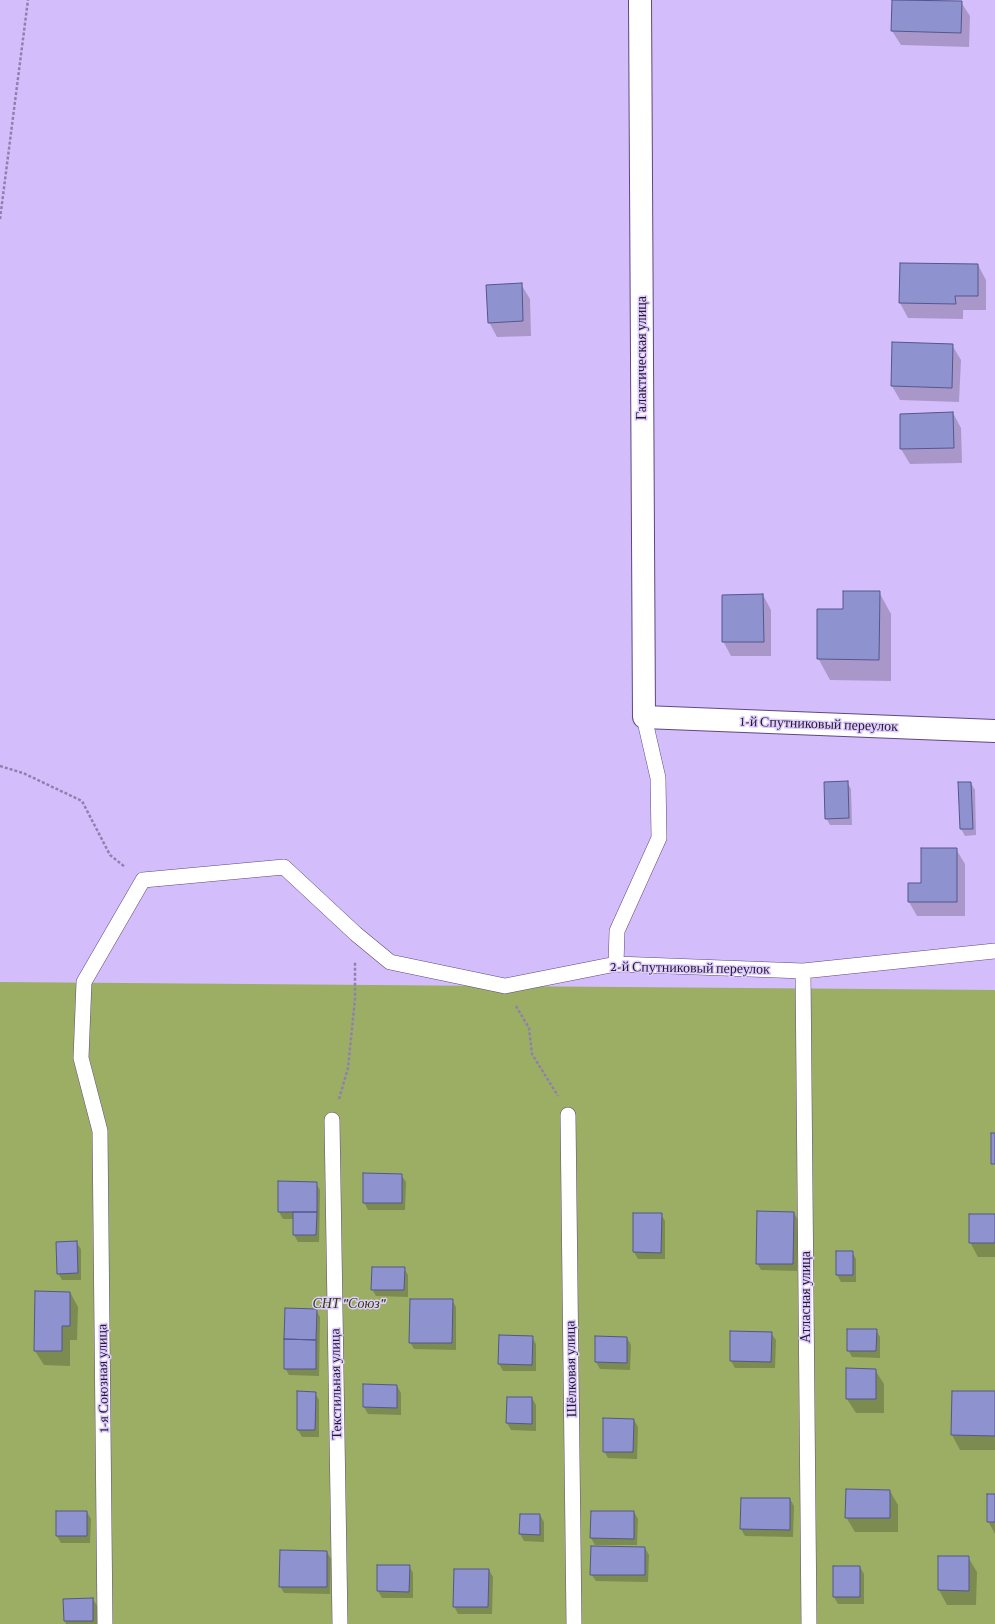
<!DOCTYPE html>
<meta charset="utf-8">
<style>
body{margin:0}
canvas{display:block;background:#d3bdfb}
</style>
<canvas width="995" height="1624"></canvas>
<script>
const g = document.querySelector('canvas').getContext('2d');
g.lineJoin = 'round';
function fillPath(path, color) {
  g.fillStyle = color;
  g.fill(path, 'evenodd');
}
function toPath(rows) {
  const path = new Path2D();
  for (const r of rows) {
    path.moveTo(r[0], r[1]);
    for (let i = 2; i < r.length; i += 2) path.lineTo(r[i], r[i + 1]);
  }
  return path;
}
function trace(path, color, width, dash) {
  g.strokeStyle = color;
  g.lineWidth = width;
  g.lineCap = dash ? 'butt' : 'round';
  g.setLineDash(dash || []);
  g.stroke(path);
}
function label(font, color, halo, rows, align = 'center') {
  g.font = font + ' "Crimson Pro",serif';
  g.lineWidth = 3;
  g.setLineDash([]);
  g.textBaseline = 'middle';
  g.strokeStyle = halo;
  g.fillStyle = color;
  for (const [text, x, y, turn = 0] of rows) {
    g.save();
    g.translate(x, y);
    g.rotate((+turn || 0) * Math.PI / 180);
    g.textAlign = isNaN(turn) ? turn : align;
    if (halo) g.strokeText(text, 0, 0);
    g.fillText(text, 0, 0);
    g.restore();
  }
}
fillPath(toPath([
 [0,982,995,990,995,1624,0,1624]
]), '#9bae64');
fillPath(toPath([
 [893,0,961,2,970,16,969,47,901,45,892,31],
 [978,265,986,280,986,310,963,310,963,319,908,318,900,303],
 [521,284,530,299,531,336,497,337,489,322],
 [952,345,961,360,959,402,900,400,892,386],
 [953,413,961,428,962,463,910,464,901,449,901,415],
 [879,592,891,614,891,681,830,680,818,658],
 [763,595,771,610,771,656,731,656,723,641],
 [847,782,851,789,852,825,830,825,826,818],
 [959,783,971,783,975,790,976,835,965,836,961,829],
 [956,849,965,864,965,916,917,916,909,902,922,884],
 [401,1175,406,1182,405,1210,368,1210,364,1202],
 [316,1183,320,1190,319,1242,298,1242,294,1235,294,1219,283,1219,279,1212],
 [794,1213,798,1220,797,1271,761,1270,757,1263],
 [661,1214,665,1221,665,1259,638,1259,634,1252],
 [995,1215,995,1257,978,1257,970,1242],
 [76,1242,81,1249,81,1280,62,1280,58,1273],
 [852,1252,856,1259,856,1282,841,1282,837,1275],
 [404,1268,408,1275,408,1297,376,1296,372,1289],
 [70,1292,78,1307,77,1340,70,1340,70,1366,44,1365,35,1351],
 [452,1300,456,1307,456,1350,414,1349,410,1342],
 [316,1310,320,1317,319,1376,289,1375,285,1368],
 [876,1330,880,1337,880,1358,852,1357,848,1350],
 [771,1333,776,1340,775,1368,735,1368,731,1361],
 [532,1337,536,1344,536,1371,503,1371,499,1364],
 [596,1337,627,1338,631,1345,630,1370,600,1369,596,1362],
 [875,1370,884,1384,884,1413,856,1413,847,1399],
 [364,1385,397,1386,401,1393,401,1415,368,1414,364,1407],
 [952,1392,995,1392,995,1450,960,1450,952,1435],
 [315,1393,319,1400,319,1437,302,1437,298,1430],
 [532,1398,536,1405,536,1431,511,1430,507,1423],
 [634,1420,638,1427,637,1459,608,1458,604,1451],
 [890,1491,898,1505,898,1532,855,1532,846,1517],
 [995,1495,995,1534,988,1521],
 [742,1499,790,1499,794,1506,793,1537,745,1536,741,1529],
 [87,1512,91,1519,90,1543,61,1543,57,1536],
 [634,1512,638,1519,637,1545,595,1545,591,1538],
 [521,1515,540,1515,544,1522,544,1542,524,1541,520,1534],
 [645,1548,649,1555,648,1582,596,1581,591,1574],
 [327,1552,331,1559,330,1594,284,1593,280,1586],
 [939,1557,968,1557,977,1572,976,1605,947,1605,939,1590],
 [409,1566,413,1573,413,1598,382,1598,378,1591],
 [860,1567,864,1574,864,1604,838,1604,834,1597],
 [489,1570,493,1577,492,1614,458,1614,454,1606],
 [93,1599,97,1606,97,1624,66,1624,65,1621,64,1600]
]), '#0003');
const building = toPath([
 [892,0,962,1,961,33,891,31,892,0],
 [900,263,978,264,978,296,955,296,956,304,899,303,900,263],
 [522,283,523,321,488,323,486,285,522,283],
 [892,342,953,344,952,388,891,386,892,342],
 [953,412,954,448,900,449,900,414,953,412],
 [843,591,880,591,879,660,817,659,817,609,843,609,843,591],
 [763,594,764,642,722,642,722,595,763,594],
 [848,781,849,818,825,819,824,782,848,781],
 [958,782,971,782,973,829,960,829,958,782],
 [921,848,957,848,957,902,908,902,908,883,921,883,921,848],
 [991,1133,995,1133,995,1164,991,1164,991,1133],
 [363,1173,402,1174,402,1203,363,1203,363,1173],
 [278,1181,317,1182,317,1212,278,1212,278,1181],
 [757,1211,794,1212,793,1264,756,1264,757,1211],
 [293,1212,317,1212,316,1235,293,1235,293,1212],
 [633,1213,662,1213,661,1253,633,1252,633,1213],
 [969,1214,995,1214,995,1243,969,1243,969,1214],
 [77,1241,78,1273,57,1274,56,1242,77,1241],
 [836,1251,853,1251,853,1275,836,1275,836,1251],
 [372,1267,405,1267,404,1290,371,1290,372,1267],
 [35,1291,70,1292,70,1326,62,1326,62,1351,34,1351,35,1291],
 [410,1299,453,1299,452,1343,409,1343,410,1299],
 [285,1308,317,1309,316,1340,284,1339,285,1308],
 [847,1329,877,1329,876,1351,847,1351,847,1329],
 [730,1331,772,1332,771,1362,730,1361,730,1331],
 [499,1335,533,1336,532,1365,498,1364,499,1335],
 [595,1336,627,1337,627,1363,595,1362,595,1336],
 [284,1339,316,1340,316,1369,284,1369,284,1339],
 [846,1368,876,1369,876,1399,846,1399,846,1368],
 [363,1384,397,1385,397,1408,363,1407,363,1384],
 [297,1391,316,1392,315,1430,297,1430,297,1391],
 [952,1391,995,1391,995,1436,951,1435,952,1391],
 [507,1397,532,1397,532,1424,506,1423,507,1397],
 [603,1418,634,1419,633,1452,603,1452,603,1418],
 [846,1489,890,1490,890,1518,845,1518,846,1489],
 [987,1494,995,1494,995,1522,987,1522,987,1494],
 [741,1498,790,1498,790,1530,740,1529,741,1498],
 [56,1511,87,1511,87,1536,56,1536,56,1511],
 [591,1511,634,1511,634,1539,590,1538,591,1511],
 [520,1514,540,1514,540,1535,519,1534,520,1514],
 [591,1546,645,1547,645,1575,590,1575,591,1546],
 [280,1550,327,1551,327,1587,279,1587,280,1550],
 [938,1556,969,1556,969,1591,938,1590,938,1556],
 [377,1565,410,1565,409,1592,377,1591,377,1565],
 [833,1566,860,1566,860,1597,833,1597,833,1566],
 [454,1569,489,1569,488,1607,453,1607,454,1569],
 [93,1598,93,1621,64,1621,63,1599,93,1598]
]);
fillPath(building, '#8e92ce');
trace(building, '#54568d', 1);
const service = toPath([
 [616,964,617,931,659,838,658,778,644,717],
 [803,971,809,1624],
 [568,1115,574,1624],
 [332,1120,340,1624],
 [105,1624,100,1131,81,1058,84,982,143,880,284,867,356,934,390,962,505,986,616,964,803,971,995,951]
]);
const minor = toPath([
 [640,0,644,717,995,731]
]);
trace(service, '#5e497e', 16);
trace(minor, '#5e497e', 24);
trace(toPath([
 [0,219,28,0],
 [0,766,23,773,82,801,110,855,125,867],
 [516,1006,529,1028,532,1054,558,1096],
 [339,1099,348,1068,355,999,355,962]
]), '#9180af', 2.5, [3, 2]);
trace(service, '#fff', 15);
trace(minor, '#fff', 22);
label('14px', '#22192f', '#dfcdff', [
 ["Галактическая улица",642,358,-90],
 ["1-й Спутниковый переулок",819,724,2],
 ["2-й Спутниковый переулок",690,968,1],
 ["Атласная улица",806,1297,-90],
 ["Шёлковая улица",571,1369,-91],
 ["1-я Союзная улица",103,1378,-91],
 ["Текстильная улица",336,1384,-91]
]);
label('italic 14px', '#313d01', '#dfcdff', [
 ["СНТ \"Союз\"",349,1304]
]);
</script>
